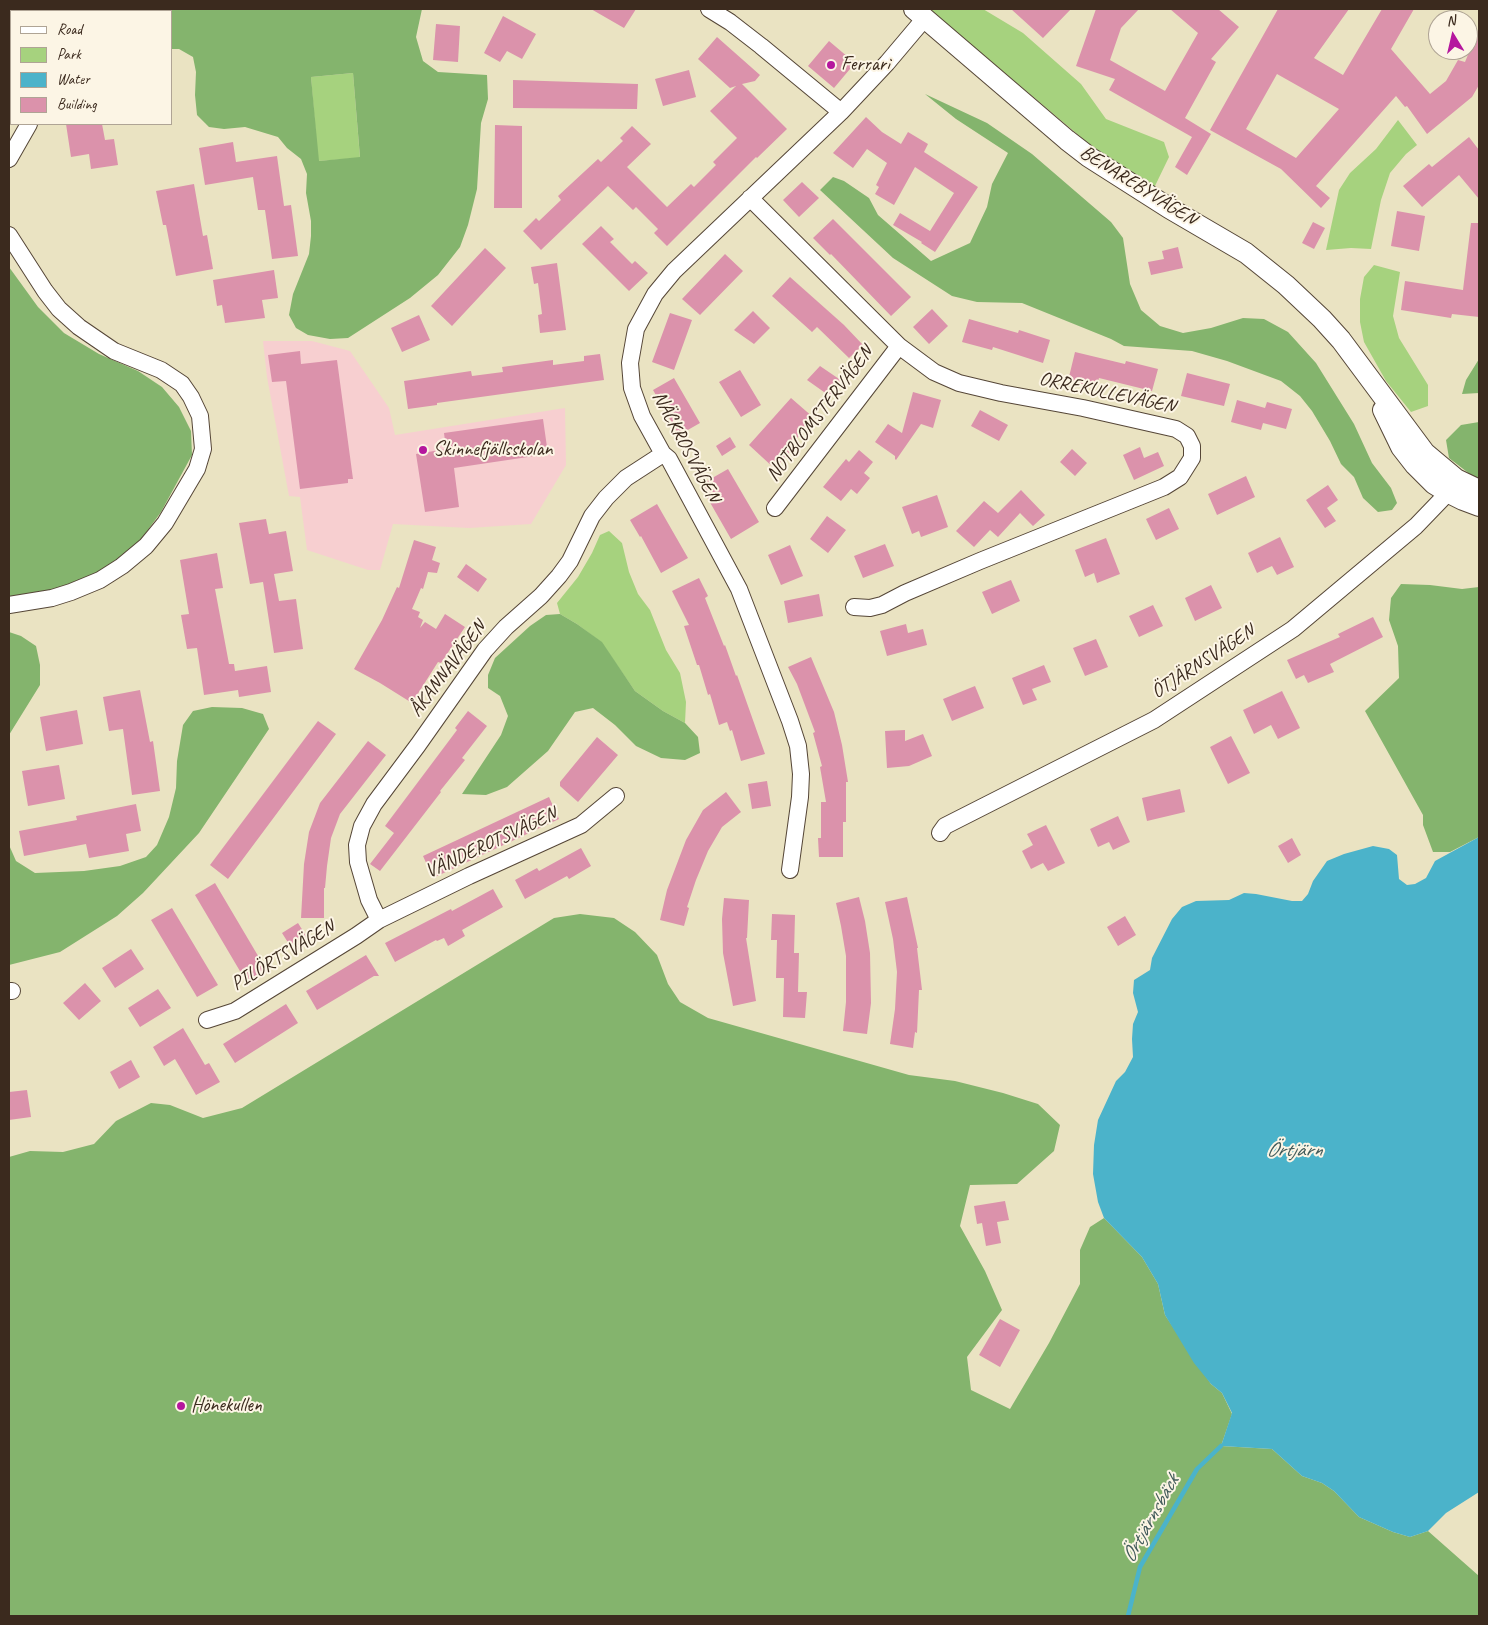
<!DOCTYPE html>
<meta charset="utf-8">
<style>
body{margin:0}
#map{position:relative;width:1488px;height:1625px;overflow:hidden;background:#eae3c2;font-family:Caveat,sans-serif}
canvas{display:block}
.frame{position:absolute;inset:0;border:10px solid #3b2a1e;pointer-events:none}
.legend{position:absolute;left:10px;top:10px;width:162px;height:115px;box-sizing:border-box;background:#fcf5e5;border:1px solid #afa495;margin:0;padding:6px 9px;list-style:none;font-size:15px;color:#3b2a1e}
.legend li{display:flex;align-items:center;gap:10px;height:25px}
.legend b{width:25px;border:1px solid #afa495}
.north{position:absolute;left:1428px;top:10px;width:50px;height:50px;box-sizing:border-box;background:#fcf5e5;border:1px solid #afa495;border-radius:50%;rotate:351deg;font-size:14px;font-weight:700;line-height:20px;text-align:center;color:#3b2a1e}
.north::after{content:'';display:block;margin:auto;width:18px;height:22px;background:#b5179e;clip-path:polygon(50% 0,100% 100%,50% 72%,0 100%)}
</style>
<div id="map">
<canvas width="1488" height="1625"></canvas>
<div class="frame"></div>
<ul class="legend">
<li><b style="height:6px;background:#fff"></b>Road</li>
<li><b style="height:14px;background:#a6d27e"></b>Park</li>
<li><b style="height:14px;background:#4bb3ca"></b>Water</li>
<li><b style="height:14px;background:#db92ab"></b>Building</li>
</ul>
<div class="north">N</div>
</div>
<script>
const g = document.querySelector('canvas').getContext('2d');
g.lineJoin = 'round';
function fillPath(path, color) {
  g.fillStyle = color;
  g.fill(path, 'evenodd');
}
function toPath(rows) {
  const path = new Path2D();
  for (const r of rows) {
    path.moveTo(r[0], r[1]);
    for (let i = 2; i < r.length; i += 2) path.lineTo(r[i], r[i + 1]);
  }
  return path;
}
function trace(path, color, width, dash) {
  g.strokeStyle = color;
  g.lineWidth = width;
  g.lineCap = dash ? 'butt' : 'round';
  g.setLineDash(dash || []);
  g.stroke(path);
}
function label(font, color, halo, rows, align = 'center') {
  g.font = font + ' Caveat,sans-serif';
  g.lineWidth = 4;
  g.setLineDash([]);
  g.textBaseline = 'middle';
  g.strokeStyle = halo;
  g.fillStyle = color;
  for (const [text, x, y, turn = 0] of rows) {
    g.save();
    g.translate(x, y);
    g.rotate((+turn || 0) * Math.PI / 180);
    g.textAlign = isNaN(turn) ? turn : align;
    if (halo) g.strokeText(text, 0, 0);
    g.fillText(text, 0, 0);
    g.restore();
  }
}
fillPath(toPath([
 [263,341,312,341,350,351,389,408,395,435,565,408,566,465,531,524,469,528,393,524,380,570,368,570,307,550,300,497,289,496,267,377]
]), '#f7cfd0');
fillPath(toPath([
 [929,9,983,9,1023,33,1081,84,1106,119,1164,142,1169,157,1154,188,1089,144],
 [353,73,360,158,318,161,311,77],
 [1398,120,1417,145,1406,154,1390,173,1381,200,1371,249,1351,248,1326,250,1339,190,1350,173,1376,149],
 [1374,265,1400,272,1393,316,1399,338,1428,385,1428,406,1411,412,1386,381,1364,342,1360,322,1360,299,1364,277],
 [609,531,622,543,629,572,638,594,650,610,666,650,680,673,686,702,685,723,663,711,635,691,601,642,577,624,560,614,557,603,578,577,592,553,600,535]
]), '#a6d27e');
fillPath(toPath([
 [114,9,422,9,416,37,423,61,438,72,487,75,488,99,481,123,477,189,468,225,460,247,438,275,410,298,348,338,330,339,308,335,296,328,289,315,293,294,309,254,311,236,311,221,306,193,307,174,301,159,287,148,278,137,245,127,224,129,209,127,197,115,195,95,196,72,193,57,179,49,171,49,171,11,113,11],
 [353,73,360,157,319,161,311,77],
 [925,94,987,123,1032,154,1111,222,1123,238,1130,284,1141,310,1160,326,1183,333,1211,328,1243,318,1264,319,1288,332,1316,363,1354,424,1372,463,1391,488,1397,503,1392,510,1378,512,1363,498,1354,477,1341,464,1330,441,1312,411,1300,396,1281,381,1227,361,1192,351,1124,346,1111,339,1022,303,977,302,952,296,893,258,820,190,833,177,844,181,869,198,878,215,931,261,970,243,987,207,992,184,1008,153,956,119],
 [9,267,38,307,64,333,99,354,138,371,162,387,179,407,191,431,192,455,161,512,139,542,113,563,79,584,34,595,9,598],
 [1479,359,1479,393,1462,394,1466,380],
 [1479,422,1479,479,1471,475,1449,458,1446,440,1461,425],
 [1401,584,1430,585,1462,589,1479,587,1479,837,1450,852,1433,852,1423,825,1423,815,1365,711,1399,678,1398,646,1389,620,1391,598],
 [560,614,577,624,602,642,635,691,663,711,685,723,698,737,700,753,685,760,661,758,636,746,615,725,593,708,575,712,548,751,507,787,486,795,462,794,501,735,508,716,500,696,488,688,488,675,495,658,530,626,546,615],
 [9,632,21,636,36,646,40,665,40,685,9,735],
 [212,707,242,708,263,714,269,729,199,833,143,893,117,916,60,952,9,965,9,845,16,861,35,873,84,871,120,866,146,857,157,845,169,817,176,788,177,761,183,725,193,711],
 [580,914,614,918,635,932,657,955,668,984,680,1002,708,1018,909,1075,955,1081,1003,1093,1038,1104,1060,1125,1054,1151,1017,1184,970,1185,960,1226,985,1271,1002,1310,967,1357,971,1390,1010,1409,1049,1343,1080,1284,1080,1250,1090,1227,1104,1218,1142,1257,1158,1284,1165,1315,1211,1384,1222,1393,1232,1414,1221,1446,1272,1449,1302,1476,1322,1483,1334,1491,1359,1517,1393,1532,1410,1537,1428,1531,1479,1576,1479,1616,9,1616,9,1157,30,1151,63,1152,94,1144,116,1121,151,1103,170,1105,203,1118,242,1108,554,918]
]), '#84b46d');
fillPath(toPath([
 [1479,837,1479,1492,1446,1513,1428,1531,1410,1537,1393,1532,1359,1517,1334,1491,1322,1483,1302,1476,1272,1449,1221,1446,1232,1413,1222,1393,1211,1384,1194,1363,1165,1315,1158,1284,1142,1257,1104,1218,1098,1202,1093,1174,1094,1145,1098,1120,1116,1081,1125,1072,1133,1057,1132,1039,1133,1024,1138,1012,1133,993,1134,980,1150,970,1152,958,1172,919,1182,907,1196,901,1229,900,1244,893,1256,894,1292,901,1302,901,1308,894,1313,881,1327,861,1344,854,1373,846,1389,849,1397,855,1399,879,1407,885,1415,884,1426,878,1435,861]
]), '#4bb3ca');
trace(toPath([
 [1128,1616,1140,1567,1197,1469,1221,1446]
]), '#4bb3ca', 4.5);
fillPath(toPath([
 [591,9,636,9,624,28],
 [1011,9,1071,9,1043,38],
 [1096,9,1139,9,1121,28,1110,60,1165,91,1198,33,1170,9,1218,9,1239,27,1211,59,1216,62,1185,118,1211,134,1187,175,1175,167,1192,137,1109,90,1115,79,1076,66],
 [1278,9,1349,9,1314,58,1343,75,1382,9,1414,9,1391,49,1430,94,1446,81,1458,60,1465,62,1479,28,1479,85,1472,97,1427,134,1407,106,1405,107,1396,96,1316,186,1330,198,1321,208,1281,169,1210,130],
 [1277,74,1339,109,1296,158,1246,129],
 [503,16,536,34,522,59,507,51,500,62,484,53],
 [436,24,460,26,458,62,433,60],
 [717,37,760,75,755,81,742,84,787,129,757,158,756,157,667,246,654,233,658,229,636,207,633,210,608,186,541,250,523,231,536,218,539,221,561,200,558,196,598,159,601,162,623,141,620,138,632,126,651,144,627,167,667,207,691,184,694,187,716,165,713,162,737,138,710,111,736,86,730,88,698,59],
 [829,41,855,63,834,88,808,66],
 [689,70,696,97,663,106,655,79],
 [513,80,638,84,637,109,513,108],
 [866,117,882,132,901,144,908,132,928,144,924,152,978,187,935,252,921,243,922,242,893,225,900,213,930,231,954,193,915,167,894,205,875,194,879,187,876,185,887,163,867,149,853,168,833,153],
 [66,124,102,124,105,140,114,139,118,165,91,169,89,154,71,157],
 [495,125,522,126,522,208,494,208],
 [1469,137,1479,150,1479,199,1459,175,1422,207,1403,186,1429,164,1432,167],
 [233,142,236,162,277,156,284,206,291,205,298,256,272,259,265,210,258,210,253,177,205,185,199,148],
 [802,182,819,198,799,217,783,200],
 [194,184,203,236,207,235,213,269,176,276,166,225,163,225,156,191],
 [1397,211,1425,216,1419,251,1391,246],
 [833,219,911,297,891,316,831,254,830,255,813,238],
 [1313,222,1325,228,1314,249,1302,243],
 [1471,223,1479,223,1479,317,1452,314,1451,318,1401,310,1405,281,1463,290],
 [601,226,614,239,610,242,632,264,635,261,648,273,629,291,582,244],
 [1178,247,1183,268,1151,275,1148,262,1164,259,1162,251],
 [485,248,506,268,452,326,431,306],
 [725,254,743,271,700,315,682,299],
 [557,263,566,330,540,333,538,315,542,314,538,283,534,284,531,267],
 [274,270,278,298,262,300,265,318,225,323,222,305,217,306,213,280],
 [790,277,844,325,863,345,849,358,817,327,812,332,772,296],
 [932,309,948,326,929,344,913,327],
 [753,311,770,328,754,344,734,330],
 [670,313,692,320,674,370,652,362],
 [419,315,430,340,402,352,391,328],
 [969,319,1018,333,1019,330,1050,340,1043,363,993,347,992,350,962,342],
 [300,351,301,364,337,360,353,479,348,479,348,483,300,489,286,381,272,382,268,355],
 [1075,352,1125,364,1126,361,1158,369,1152,391,1099,378,1096,387,1068,381],
 [600,354,604,380,437,403,437,405,408,409,404,381,471,371,472,376,503,372,502,367,553,360,553,365,584,361,584,356],
 [820,366,842,381,831,397,807,380],
 [740,370,761,405,741,417,719,382],
 [1187,373,1230,384,1224,406,1181,396],
 [674,378,700,423,679,435,653,390],
 [913,392,941,400,933,428,921,424,896,460,895,459,895,456,875,442,888,424,902,433],
 [791,398,814,418,787,450,790,452,775,469,749,445],
 [1237,400,1265,408,1267,402,1292,409,1286,429,1263,423,1261,430,1231,422],
 [980,410,1008,425,999,441,971,426],
 [543,419,548,454,454,468,459,507,425,512,416,454,446,449,444,433],
 [730,437,736,447,722,456,716,446],
 [1140,447,1144,458,1158,452,1164,466,1134,480,1123,455],
 [1072,449,1087,463,1075,476,1060,462],
 [859,450,873,462,864,473,870,478,857,494,851,489,841,501,823,487,846,459,849,462],
 [728,469,759,522,731,539,700,485],
 [1246,476,1255,497,1217,515,1208,494],
 [1328,485,1338,500,1327,508,1336,521,1325,528,1306,500],
 [1021,490,1045,515,1033,526,1020,513,998,537,990,530,974,547,956,531,984,501,998,513],
 [937,495,948,527,921,537,919,531,912,534,902,507],
 [657,504,688,558,661,573,641,536,640,537,630,520],
 [1169,508,1179,529,1156,540,1146,519],
 [827,516,846,530,828,553,810,539],
 [266,519,269,534,286,531,293,571,274,574,279,601,296,599,303,649,274,653,263,582,250,584,239,523],
 [1280,537,1294,567,1277,575,1272,566,1257,573,1248,553],
 [1106,538,1120,574,1097,583,1094,573,1085,577,1075,550],
 [414,540,436,547,432,560,440,563,437,573,428,572,423,589,421,588,412,609,420,612,418,617,423,620,420,628,425,622,436,629,445,614,465,627,441,663,438,662,412,703,380,683,354,669,382,620,397,587,399,588],
 [885,544,894,566,863,578,854,556],
 [790,545,803,576,781,585,768,555],
 [217,553,223,588,215,589,229,664,234,664,235,671,267,666,271,692,239,697,238,690,204,695,197,648,187,649,181,615,189,614,180,560],
 [466,564,487,579,478,592,457,577],
 [699,578,708,596,705,598,724,646,725,645,736,676,737,675,765,754,741,761,732,730,730,731,727,722,719,725,710,694,708,695,699,665,697,665,684,626,689,625,672,591],
 [1011,580,1020,601,992,614,982,592],
 [1211,585,1222,608,1195,621,1185,598],
 [819,594,823,616,788,623,784,601],
 [1153,605,1163,626,1139,637,1129,616],
 [1373,617,1383,637,1330,664,1334,672,1308,683,1304,675,1296,679,1287,660,1340,637,1338,634],
 [906,624,908,633,923,629,927,645,887,656,880,631],
 [1096,639,1108,667,1085,676,1073,648],
 [811,657,834,712,842,745,848,782,846,782,846,822,843,822,843,857,819,857,818,838,821,838,821,802,826,802,820,767,822,766,813,733,815,732,797,684,788,667],
 [1044,665,1051,682,1032,689,1037,700,1023,705,1012,678],
 [975,686,984,708,952,721,943,699],
 [140,690,150,742,153,741,160,791,132,795,123,729,109,731,103,697],
 [1282,691,1300,728,1278,739,1271,725,1254,734,1243,710],
 [77,710,83,744,46,751,40,717],
 [468,711,487,726,462,758,465,760,440,791,441,792,380,871,370,864,394,833,385,826,457,730,455,728],
 [318,721,336,734,228,879,210,865],
 [905,730,905,741,923,734,932,756,909,766,887,768,885,731],
 [1231,736,1250,773,1228,784,1210,747],
 [597,737,618,755,578,802,560,786,560,782],
 [368,741,386,755,340,814,331,838,327,866,325,888,324,888,324,918,301,918,304,864,309,832,320,803],
 [59,765,65,799,28,806,22,771],
 [767,781,771,806,752,809,748,784],
 [1180,789,1185,812,1147,821,1142,798],
 [726,792,741,812,722,827,708,851,696,880,687,907,689,908,684,926,660,920,667,890,686,840,703,810],
 [549,797,559,819,433,878,423,856],
 [136,804,141,831,126,834,129,851,89,858,86,844,24,856,19,831,77,820,76,816],
 [1118,816,1130,842,1113,850,1109,842,1098,847,1090,829],
 [1046,825,1065,863,1048,871,1043,863,1031,869,1022,851,1033,845,1027,834],
 [1292,838,1301,855,1288,863,1278,846],
 [581,848,591,866,569,879,567,876,525,899,515,880,537,868,539,871],
 [215,883,267,971,247,983,195,895],
 [493,889,503,907,462,930,465,936,448,946,444,938,437,941,436,940,395,962,385,943,451,909,452,911],
 [859,897,865,921,870,953,871,1003,867,1034,843,1031,846,1002,846,956,841,926,836,903],
 [907,897,918,948,917,948,922,990,919,990,917,1033,915,1032,913,1048,890,1044,895,1009,897,972,893,939,885,902],
 [724,898,749,900,747,938,746,938,756,1001,733,1006,723,953,722,919],
 [172,908,218,985,197,997,151,920],
 [772,914,795,915,794,953,799,953,798,992,807,992,805,1018,783,1017,784,978,776,978,777,940,771,940],
 [1125,916,1136,935,1118,946,1107,927],
 [298,923,310,942,294,952,282,933],
 [131,949,144,969,115,988,102,968],
 [366,955,379,976,374,976,317,1010,306,991],
 [85,983,101,1001,79,1020,63,1003],
 [158,989,171,1008,140,1027,128,1008],
 [286,1004,298,1023,235,1063,223,1044],
 [183,1028,205,1065,209,1063,220,1082,196,1095,175,1059,164,1066,153,1047],
 [131,1060,140,1077,119,1089,110,1072],
 [27,1090,31,1117,9,1120,9,1092],
 [1005,1201,1009,1220,997,1222,1001,1243,986,1246,982,1223,977,1224,974,1206],
 [1000,1319,1020,1330,1000,1367,979,1355]
]), '#db92ab');
const minor = toPath([
 [709,9,730,22,761,46,841,112],
 [98,11,99,9],
 [9,159,29,124],
 [750,198,899,346,934,372,959,383,1001,393,1083,408,1176,429,1187,436,1192,446,1192,458,1180,477,1164,487,980,561,905,593,882,605,870,608,854,607],
 [9,235,45,291,59,309,79,327,114,351,161,370,182,384,191,397,200,416,203,449,197,469,165,523,146,546,122,566,100,580,71,592,52,598,9,605],
 [775,508,899,346],
 [940,833,945,826,1154,720,1293,629,1416,526,1442,499,1454,481],
 [790,870,800,797,801,774,798,746,790,721,739,589,669,459,663,454,642,416,632,388,630,363,636,329,655,294,674,271,841,112,887,63,925,18],
 [379,920,369,900,358,862,357,845,362,826,374,804,418,745,485,650,506,627,541,596,559,576,570,561,592,516,606,498,626,478,663,454],
 [9,991,12,991],
 [207,1020,235,1011,356,936,379,920,469,876,581,825,616,796]
]);
const tertiary = toPath([
 [914,9,1067,140,1089,157,1169,208,1246,253,1286,285,1322,319,1341,340,1425,453,1456,479,1479,490],
 [1383,410,1401,447,1415,465,1434,484,1447,492,1463,500,1479,506]
]);
trace(minor, '#554637', 18);
trace(tertiary, '#554637', 22);
trace(minor, '#fff', 16);
trace(tertiary, '#fff', 20);
for (const [x, y, r, color] of [
 [831,65,5,"#b5179e"],
 [423,450,5,"#b5179e"],
 [181,1406,5,"#b5179e"]
]) {
  const dot = new Path2D();
  dot.arc(x, y, r, 0, 2 * Math.PI);
  g.fillStyle = color;
  g.fill(dot);
  trace(dot, '#fcf5e5', 2);
}
label('20px', '#3b2a1e', '#fcf5e5', [
 ["Ferrari",841,65],
 ["Skinnefjällsskolan",433,450],
 ["Hönekullen",191,1406]
], 'left');
label('20px', '#3b2a1e', '#fcf5e5', [
 ["BENAREBYVÄGEN",1138,186,32],
 ["ORREKULLEVÄGEN",1107,393,12],
 ["NOTBLOMSTERVÄGEN",820,414,-53],
 ["NÄCKROSVÄGEN",686,447,62],
 ["ÖTJÄRNSVÄGEN",1203,662,-33],
 ["ÅKANNAVÄGEN",448,669,-53],
 ["VÄNDEROTSVÄGEN",491,843,-25],
 ["PILÖRTSVÄGEN",283,956,-31]
]);
label('italic 21px', '#415a5a', '#fcf5e5', [
 ["Örtjärn",1294,1150],
 ["Örtjärnsbäck",1151,1519,-61]
]);
</script>
